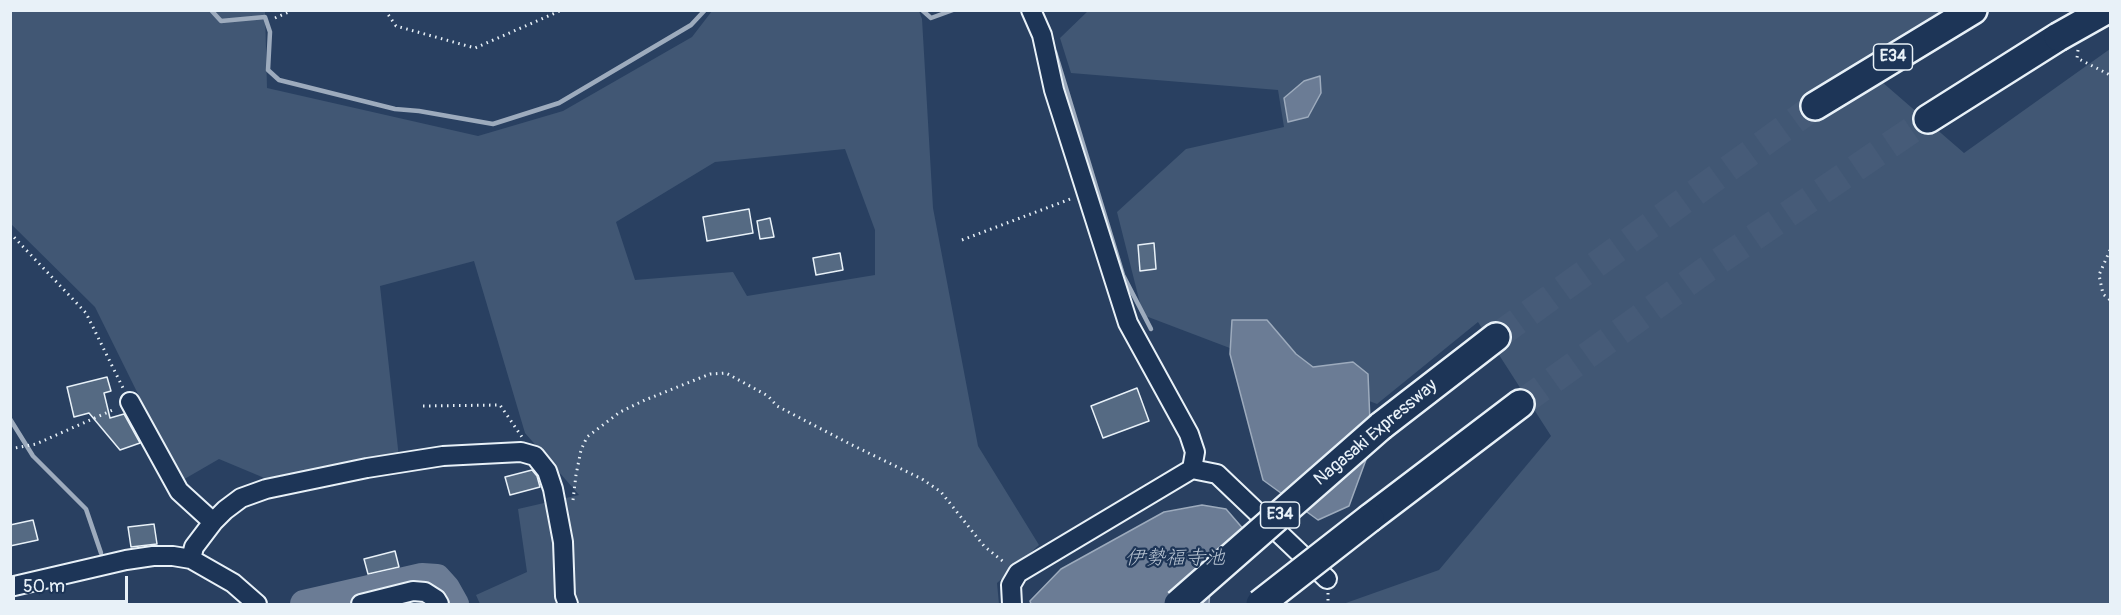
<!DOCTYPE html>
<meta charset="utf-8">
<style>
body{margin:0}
#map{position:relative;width:2121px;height:615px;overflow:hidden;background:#294061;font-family:Pangolin,sans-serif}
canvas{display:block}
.frame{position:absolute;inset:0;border:12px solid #e8f1f8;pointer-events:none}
.scale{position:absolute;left:12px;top:576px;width:116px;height:27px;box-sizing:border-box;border:3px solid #e8f1f8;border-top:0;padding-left:8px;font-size:18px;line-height:21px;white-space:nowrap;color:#e8f1f8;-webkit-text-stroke:4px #1d3557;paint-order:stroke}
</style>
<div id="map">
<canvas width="2121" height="615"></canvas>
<div class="frame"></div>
<div class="scale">50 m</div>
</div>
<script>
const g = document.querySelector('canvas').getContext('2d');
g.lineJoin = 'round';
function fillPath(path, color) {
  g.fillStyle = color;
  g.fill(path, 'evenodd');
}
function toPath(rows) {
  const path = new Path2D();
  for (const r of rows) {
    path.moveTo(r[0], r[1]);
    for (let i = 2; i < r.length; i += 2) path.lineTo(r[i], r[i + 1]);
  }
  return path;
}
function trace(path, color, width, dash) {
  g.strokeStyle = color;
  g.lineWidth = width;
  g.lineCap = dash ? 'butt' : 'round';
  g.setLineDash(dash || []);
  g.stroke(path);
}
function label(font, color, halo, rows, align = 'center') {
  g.font = font + ' Pangolin,"Klee One",sans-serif';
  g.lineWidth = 4.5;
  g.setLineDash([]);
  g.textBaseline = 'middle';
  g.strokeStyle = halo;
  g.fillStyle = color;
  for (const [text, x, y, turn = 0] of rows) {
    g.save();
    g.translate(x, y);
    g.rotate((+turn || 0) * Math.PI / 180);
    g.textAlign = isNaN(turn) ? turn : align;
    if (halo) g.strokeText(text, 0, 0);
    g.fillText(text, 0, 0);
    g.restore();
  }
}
fillPath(toPath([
 [1089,10,1948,11,1859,62,1964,153,2110,49,2110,604,1343,604,1439,570,1551,436,1478,322,1377,404,1143,315,1117,212,1186,149,1284,127,1278,90,1071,73,1060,38],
 [10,11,265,11,267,88,478,136,563,111,692,37,712,11,919,11,922,19,933,208,978,446,1039,545,997,583,999,604,480,604,476,595,527,572,518,509,579,495,525,433,474,261,380,286,399,458,274,482,219,459,181,481,95,307,11,224],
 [845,149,875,230,875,275,747,296,733,272,635,280,616,222,715,162]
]), '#415774');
const water = toPath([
 [1320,76,1321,93,1308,117,1288,122,1284,98,1304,81,1320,76],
 [1232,320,1267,320,1296,354,1313,367,1353,362,1368,374,1371,446,1349,506,1318,520,1263,480,1230,354,1232,320],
 [1202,505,1226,509,1245,531,1210,589,1209,604,1031,604,1030,601,1061,569,1164,512,1202,505]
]);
fillPath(water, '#6b7c95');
trace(water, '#9dabbd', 1.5);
trace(toPath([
 [211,10,221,21,265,17,270,32,268,70,279,80,395,109,419,111,493,124,559,103,691,25,705,10],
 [922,10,931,18,953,10],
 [1055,52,1123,275,1151,329],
 [10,419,33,456,86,509,101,553]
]), '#9dabbd', 4.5);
trace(toPath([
 [304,604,422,577,437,578,446,588,455,604]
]), '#6b7c95', 28);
const building = toPath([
 [749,209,753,233,707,241,703,217,749,209],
 [770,218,774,237,760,239,757,221,770,218],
 [1154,243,1156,269,1140,271,1138,245,1154,243],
 [840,253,843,270,816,275,813,258,840,253],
 [107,377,111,391,104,393,110,418,124,414,140,443,120,450,89,413,74,417,67,387,107,377],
 [1137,388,1149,421,1103,438,1091,406,1137,388],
 [532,470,537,476,540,487,510,495,505,477,532,470],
 [33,520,38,540,10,546,10,525,33,520],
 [154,524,157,544,131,547,128,527,154,524],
 [395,551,399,567,368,574,364,559,395,551]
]);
fillPath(building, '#556a83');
trace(building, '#e8f1f8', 1.5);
trace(toPath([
 [1496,337,1815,106],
 [1520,404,1703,272,1928,119]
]), '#465b78', 27, [27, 14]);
const minor = toPath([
 [1031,10,1042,35,1054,90,1128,323,1189,434,1195,452,1192,469],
 [130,402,179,491,213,522],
 [191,559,194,547,213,522,225,510,241,498,266,489,367,468,443,456,521,452,535,456,547,471,553,489,563,542,565,596,568,604],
 [10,587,126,560,153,556,173,556,191,559,233,583,257,604],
 [361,604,413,591,425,592,436,599,439,604],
 [1012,604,1011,585,1018,573,1192,469,1217,474,1327,579]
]);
const highway = toPath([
 [1815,106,1973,10],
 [1928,119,2058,37],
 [1381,426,1496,337],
 [1370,518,1520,404]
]);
trace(minor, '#e8f1f8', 22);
trace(highway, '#e8f1f8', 32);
trace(toPath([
 [385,10,396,26,475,48,562,10],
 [275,18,293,10],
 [2078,50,2077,58,2110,75],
 [10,233,86,313,124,390],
 [962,240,1073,198],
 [2110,250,2099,275,2103,294,2110,300],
 [423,406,500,405,522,437],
 [10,449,36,444,115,409],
 [573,500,576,475,581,450,587,437,620,412,645,400,710,374,726,373,768,396,777,406,850,444,922,479,941,492,984,546,1005,563],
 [1328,593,1328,604]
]), '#e8f1f8', 3, [1.5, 4.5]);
trace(minor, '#1d3557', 18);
trace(highway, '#1d3557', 27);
const highwayBridge = toPath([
 [2058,37,2106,10],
 [1178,604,1381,426],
 [1260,604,1370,518]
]);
trace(highwayBridge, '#e8f1f8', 32, []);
trace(highwayBridge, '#1d3557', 27);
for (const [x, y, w] of [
 [1893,57,39],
 [1280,515,39]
]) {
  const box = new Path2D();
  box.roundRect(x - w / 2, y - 13, w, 26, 4.5);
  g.fillStyle = '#1d3557';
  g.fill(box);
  trace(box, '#e8f1f8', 1.5);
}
label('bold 16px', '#e8f1f8', null, [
 ["E34",1893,57],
 ["E34",1280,515]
]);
label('18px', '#e8f1f8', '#1d3557', [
 ["Nagasaki Expressway",1376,433,-40]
]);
label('italic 20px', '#b6c2d0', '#1d3557', [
 ["伊勢福寺池",1175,559]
]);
</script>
